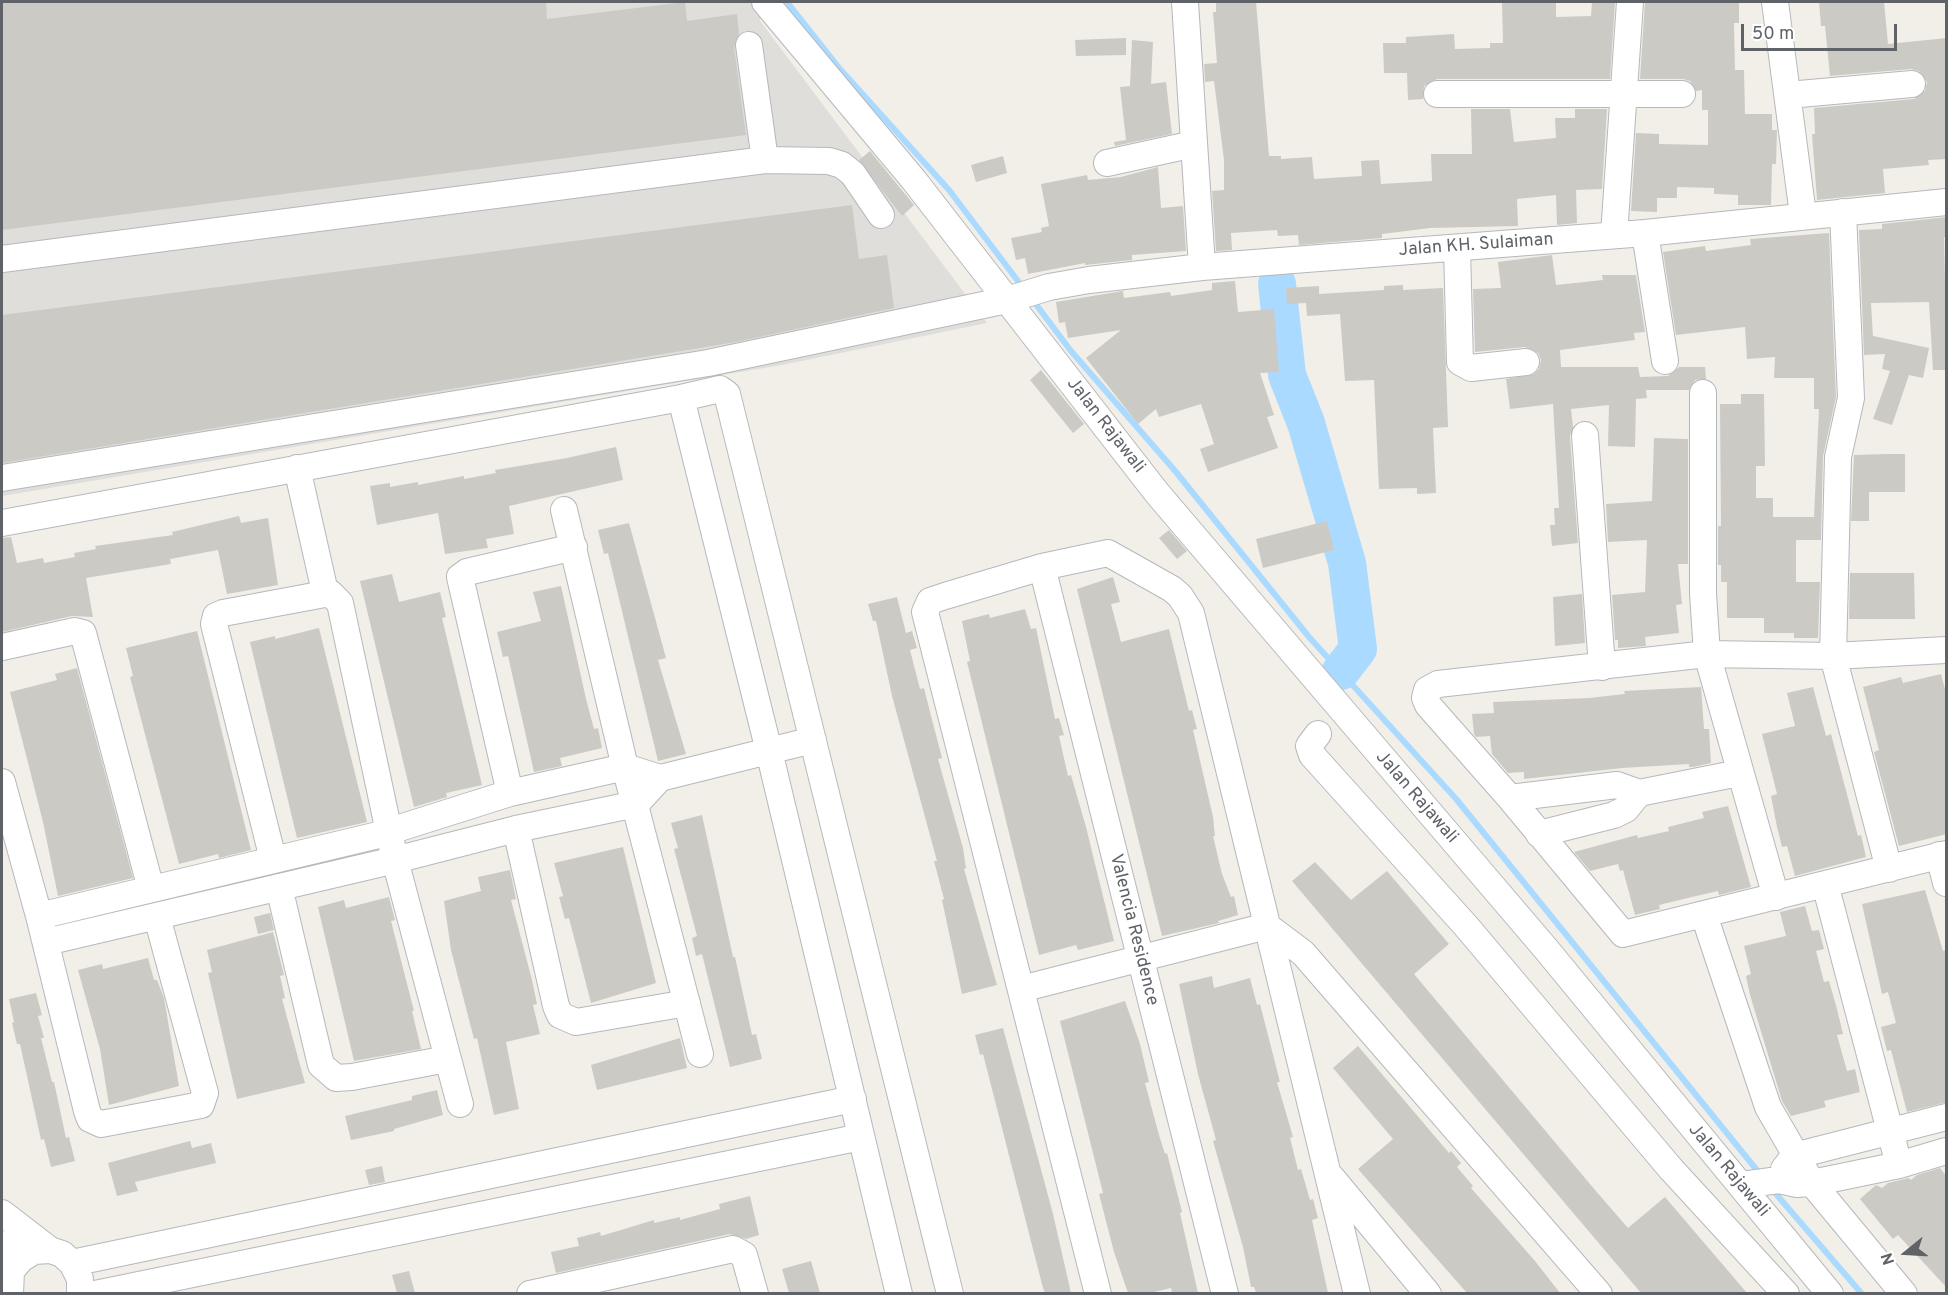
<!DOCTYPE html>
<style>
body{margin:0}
#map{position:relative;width:1948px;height:1295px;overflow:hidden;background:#f1efe8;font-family:Overpass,sans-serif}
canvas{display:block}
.frame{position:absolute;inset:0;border:3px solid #5f6368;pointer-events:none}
.north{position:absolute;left:1876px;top:1223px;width:60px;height:60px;-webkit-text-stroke:4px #fff;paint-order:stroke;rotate:252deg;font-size:16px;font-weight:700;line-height:24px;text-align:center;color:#5f6368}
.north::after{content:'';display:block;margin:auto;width:21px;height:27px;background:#5f6368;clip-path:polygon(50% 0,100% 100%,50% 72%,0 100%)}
.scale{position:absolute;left:1741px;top:24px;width:156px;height:27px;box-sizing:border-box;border:3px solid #5f6368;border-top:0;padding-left:8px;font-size:18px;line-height:21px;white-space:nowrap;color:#5f6368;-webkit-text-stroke:4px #fff;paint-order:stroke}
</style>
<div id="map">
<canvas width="1948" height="1295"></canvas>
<div class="frame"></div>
<div class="north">N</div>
<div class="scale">50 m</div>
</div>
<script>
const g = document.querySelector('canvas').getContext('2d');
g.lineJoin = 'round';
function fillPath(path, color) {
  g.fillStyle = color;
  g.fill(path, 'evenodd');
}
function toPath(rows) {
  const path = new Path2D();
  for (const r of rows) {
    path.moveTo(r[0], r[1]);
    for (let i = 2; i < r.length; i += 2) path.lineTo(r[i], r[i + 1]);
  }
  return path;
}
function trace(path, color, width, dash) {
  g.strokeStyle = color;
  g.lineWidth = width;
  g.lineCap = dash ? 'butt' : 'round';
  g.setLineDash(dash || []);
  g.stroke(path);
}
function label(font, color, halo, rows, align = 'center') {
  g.font = font + ' Overpass,sans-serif';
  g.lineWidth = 6;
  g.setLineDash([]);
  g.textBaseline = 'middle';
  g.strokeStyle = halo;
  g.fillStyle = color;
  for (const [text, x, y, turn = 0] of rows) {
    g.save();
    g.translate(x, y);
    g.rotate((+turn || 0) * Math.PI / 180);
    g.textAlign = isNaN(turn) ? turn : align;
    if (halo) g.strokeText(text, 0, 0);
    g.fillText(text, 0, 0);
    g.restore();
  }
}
fillPath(toPath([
 [2,2,761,2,760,21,987,323,782,365,2,496]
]), '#e0deda');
trace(toPath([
 [787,2,840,69,949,190,1024,289],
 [1032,299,1071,351,1176,472,1309,637,1457,800,1760,1174],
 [1770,1187,1862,1294]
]), '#aadaff', 6);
trace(toPath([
 [1277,284,1287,375,1306,423,1347,563,1358,649,1341,671]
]), '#aadaff', 38);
fillPath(toPath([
 [2,2,546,2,547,19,685,2,687,21,737,14,739,34,734,47,746,135,2,230],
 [1216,2,1256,2,1269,156,1281,156,1281,159,1312,157,1314,179,1362,176,1361,161,1379,160,1381,184,1432,181,1431,154,1472,154,1471,109,1510,109,1514,142,1556,138,1555,118,1575,118,1575,109,1607,109,1602,189,1576,190,1577,223,1557,225,1556,195,1517,199,1518,226,1430,228,1382,234,1382,238,1299,245,1298,235,1278,236,1277,230,1231,233,1232,250,1216,251,1212,191,1224,190,1224,160,1214,81,1205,82,1204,64,1217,63,1213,12,1216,12],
 [1502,2,1556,2,1556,17,1591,16,1592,2,1615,2,1610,79,1437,79,1424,86,1423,99,1408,100,1407,73,1384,73,1383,43,1406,43,1406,37,1454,34,1455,49,1490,48,1490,43,1503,43],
 [1645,2,1739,2,1739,23,1734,23,1735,70,1744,70,1745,114,1772,114,1772,130,1777,130,1776,164,1772,164,1771,205,1738,205,1738,195,1714,194,1714,188,1677,187,1677,198,1657,198,1657,212,1631,211,1636,133,1659,134,1659,144,1708,145,1708,110,1702,110,1702,90,1696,91,1690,81,1683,79,1640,79],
 [1819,2,1884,2,1888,44,1947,38,1947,159,1928,160,1929,165,1883,169,1885,193,1817,200,1812,134,1815,134,1814,108,1914,99,1925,91,1927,82,1919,71,1911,69,1830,76,1825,26,1821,26],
 [1126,38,1126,55,1076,56,1075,40],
 [1132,40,1153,42,1151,84,1166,82,1172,134,1115,146,1114,142,1126,140,1120,87,1130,86],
 [870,151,914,205,902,216,859,160],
 [1003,156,1007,173,976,182,971,165],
 [1158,167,1161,208,1183,206,1186,251,1132,255,1132,260,1085,265,1085,263,1028,274,1025,258,1016,260,1011,238,1042,232,1041,228,1049,226,1041,184,1087,175,1088,180,1121,177],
 [852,205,859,259,887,255,894,308,736,342,2,463,2,315],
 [1947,217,1947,237,1944,237,1947,370,1933,370,1929,302,1871,303,1873,336,1929,348,1923,378,1909,375,1892,425,1873,419,1890,371,1882,369,1885,354,1864,355,1859,230,1882,229,1882,224],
 [1829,233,1836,397,1823,456,1821,540,1796,540,1796,582,1820,582,1818,638,1794,638,1794,633,1764,633,1764,618,1727,618,1727,582,1721,582,1721,565,1718,565,1718,526,1721,526,1720,404,1741,404,1741,394,1764,394,1765,466,1756,466,1756,498,1773,498,1773,517,1814,517,1819,409,1814,409,1814,378,1774,378,1775,357,1747,359,1745,327,1676,335,1663,252,1705,246,1706,251,1751,245,1750,239],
 [1552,255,1556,285,1603,280,1602,275,1636,275,1645,332,1634,333,1635,340,1560,350,1561,367,1638,367,1640,377,1668,376,1679,367,1705,367,1706,379,1695,380,1689,390,1646,390,1647,398,1636,399,1635,447,1608,446,1609,405,1571,409,1573,427,1570,436,1578,543,1552,546,1550,525,1555,525,1554,508,1559,508,1553,404,1510,409,1506,379,1534,374,1539,369,1541,360,1538,353,1525,347,1475,352,1473,289,1501,288,1498,262],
 [1235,281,1238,312,1274,309,1279,372,1260,373,1274,415,1267,417,1278,448,1208,472,1200,449,1214,444,1201,404,1159,417,1156,409,1138,424,1086,358,1121,330,1068,338,1065,322,1059,323,1056,302,1123,291,1124,298,1170,292,1171,296,1212,290,1212,283],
 [1403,285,1403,290,1443,288,1448,427,1433,428,1436,493,1417,494,1417,488,1379,489,1374,380,1345,381,1340,314,1307,316,1306,303,1287,304,1286,288,1319,286,1319,294,1384,290,1384,286],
 [1041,370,1084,424,1073,433,1030,380],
 [1654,438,1688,439,1688,564,1678,564,1682,604,1676,605,1679,633,1645,637,1646,646,1618,648,1618,640,1615,640,1612,595,1645,592,1647,540,1608,542,1606,504,1652,501],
 [616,447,623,480,509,506,514,534,486,539,488,548,445,554,438,513,377,525,370,486,390,483,390,487,418,482,418,485,464,476,464,479,496,473,495,470,567,458],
 [1887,454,1905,454,1905,492,1869,492,1869,521,1851,521,1854,455],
 [239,516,241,523,268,518,278,585,227,594,218,550,170,559,171,564,86,578,93,617,72,616,2,632,2,538,11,537,17,563,43,558,44,563,75,557,74,553,96,549,95,546,173,535,172,532],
 [1327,521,1334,550,1263,568,1256,539],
 [629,523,666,658,658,660,686,754,658,761,608,553,604,554,598,530],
 [1169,530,1187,551,1177,559,1159,538],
 [1850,573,1914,573,1915,619,1849,619],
 [392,574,399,602,440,592,446,617,442,618,482,785,446,793,447,797,414,807,360,581],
 [1113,577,1120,602,1111,604,1121,642,1169,629,1189,711,1192,710,1197,729,1193,730,1213,817,1215,836,1213,836,1222,874,1231,897,1234,896,1238,915,1218,921,1219,923,1162,936,1077,589],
 [561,586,586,699,594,729,598,728,602,748,560,758,562,766,534,772,508,656,503,657,497,632,541,621,533,592],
 [1582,594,1585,643,1555,646,1553,597],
 [897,597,906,633,912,631,917,648,910,650,920,689,924,688,929,708,942,758,938,759,963,848,966,868,964,869,997,985,962,994,942,900,944,899,934,861,937,861,892,696,876,621,873,621,868,604],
 [1025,609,1031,629,1036,628,1055,719,1059,718,1064,735,1059,736,1068,776,1071,775,1086,827,1114,941,1078,950,1076,945,1039,955,967,662,970,661,962,621,989,614,990,618],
 [319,628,367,822,297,838,250,642,275,636,275,639],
 [197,631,251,850,219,858,218,854,179,864,130,677,133,676,126,648],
 [77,668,133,878,58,896,43,822,10,692,57,680,55,674],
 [1941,674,1947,697,1947,834,1899,846,1874,752,1879,750,1863,687,1901,677,1903,683],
 [1701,687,1704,729,1709,729,1711,763,1693,767,1689,767,1689,764,1622,768,1524,779,1524,772,1508,773,1492,754,1490,736,1476,737,1474,734,1472,714,1494,713,1493,702,1589,698,1625,694,1624,691],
 [1813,687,1826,736,1831,734,1858,836,1861,835,1866,857,1795,876,1787,846,1782,847,1777,827,1771,796,1777,794,1762,734,1795,726,1787,693],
 [1728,806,1751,887,1719,895,1718,891,1692,897,1659,905,1660,909,1635,915,1623,870,1620,871,1618,864,1590,871,1574,852,1637,835,1638,838,1669,831,1668,827,1704,818,1702,812],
 [702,815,733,957,735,957,752,1035,756,1034,762,1059,730,1067,702,954,696,956,692,938,697,936,674,849,678,848,671,823],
 [623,847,656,983,591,1003,569,918,565,919,559,897,563,896,554,863],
 [1315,862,1351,900,1387,871,1449,944,1414,974,1595,1190,1628,1228,1665,1197,1747,1293,1641,1293,1292,881],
 [510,870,516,899,511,900,532,980,537,1004,533,1005,540,1034,506,1042,519,1109,494,1115,477,1038,474,1039,451,950,444,901,481,891,478,877],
 [1925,890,1943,951,1947,950,1947,1102,1907,1112,1891,1050,1887,1051,1881,1027,1896,1023,1888,992,1882,994,1862,904],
 [389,897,395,920,391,921,414,1011,412,1011,421,1049,354,1061,318,907,344,900,346,908],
 [1805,906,1812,931,1819,930,1824,949,1816,951,1824,982,1829,981,1837,1009,1843,1034,1837,1035,1847,1071,1855,1069,1860,1092,1824,1101,1826,1107,1791,1116,1782,1101,1750,995,1746,976,1751,974,1744,946,1786,936,1780,912],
 [270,913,274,930,258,934,254,917],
 [273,932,284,975,280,976,285,998,282,999,305,1083,237,1099,208,973,212,972,207,950],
 [148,958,154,980,157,980,164,998,179,1086,109,1105,100,1049,78,970,102,964,103,969],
 [1212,976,1214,988,1250,978,1257,1005,1260,1004,1280,1082,1277,1082,1293,1137,1290,1138,1298,1170,1301,1169,1310,1200,1313,1199,1318,1218,1312,1220,1328,1293,1256,1293,1254,1287,1251,1287,1243,1247,1213,1141,1216,1140,1198,1074,1179,984],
 [36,993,42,1015,38,1016,44,1038,41,1038,52,1082,54,1082,66,1138,69,1137,75,1161,51,1167,44,1139,41,1140,20,1044,17,1044,12,1023,14,1022,9,999],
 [1125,1001,1140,1044,1149,1082,1145,1083,1159,1135,1165,1154,1167,1153,1182,1212,1180,1213,1198,1293,1172,1293,1171,1288,1150,1293,1128,1293,1114,1252,1099,1194,1103,1193,1060,1021],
 [1003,1028,1053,1214,1071,1293,1045,1293,1043,1288,983,1054,980,1055,975,1035],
 [680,1038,687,1068,597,1090,591,1065],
 [1358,1046,1449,1153,1451,1151,1461,1163,1457,1167,1473,1186,1471,1188,1535,1261,1560,1293,1467,1293,1358,1169,1393,1139,1333,1068],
 [437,1090,443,1115,394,1129,394,1131,351,1140,345,1116,412,1100,412,1096],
 [190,1141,192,1148,211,1143,216,1163,135,1182,138,1191,117,1196,108,1163],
 [382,1166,385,1182,369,1185,365,1170],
 [1940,1168,1947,1177,1947,1288,1898,1235,1893,1239,1860,1199,1876,1185,1882,1188,1888,1183,1909,1178,1911,1180,1917,1175],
 [750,1196,759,1235,746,1239,730,1234,556,1273,551,1252,579,1246,577,1238,600,1232,601,1236,654,1220,654,1223,680,1217,680,1220,720,1209,719,1204],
 [811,1261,820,1293,789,1293,782,1269],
 [409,1271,415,1293,397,1293,392,1275]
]), '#cccac5');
const minor = toPath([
 [765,2,913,179,1157,493,1546,949,1830,1294],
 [1185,2,1202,267],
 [1775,2,1803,215],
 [749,45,765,160],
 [1437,94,1682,94],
 [1788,95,1912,84],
 [1107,163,1194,144],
 [1843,212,1851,398,1838,457,1833,656,1889,869],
 [1645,233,1665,361],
 [1614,235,1630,2],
 [1457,248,1460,362,1471,368,1526,362],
 [2,259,765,160,829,161,842,165,853,174,881,215],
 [1703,393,1703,594,1707,654,1776,897],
 [1585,435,1602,667],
 [297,468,325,592],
 [2,478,708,363,1007,300,1049,287,1089,280,1202,267,1645,233,1946,202],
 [564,510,625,767,700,1054],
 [2,523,681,398],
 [1042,567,1225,1294],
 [2,647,75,631,83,633,151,889],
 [1946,650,1833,656,1707,654,1438,684,1427,690,1425,698,1428,705,1510,798,1623,934,1946,854],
 [1318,734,1309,746,1312,755,1466,926,1671,1169,1786,1294],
 [2,782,39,916,87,1111,90,1119,101,1124,201,1105,205,1093,157,917],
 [510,793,460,577,467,572,574,547],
 [1510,798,1617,785,1639,793,1739,773],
 [516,829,556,1006,560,1015,576,1022,687,1003],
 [1539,834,1614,815,1626,809,1639,793],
 [1939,855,1946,883],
 [273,859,214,624,216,616,223,613,330,593,340,603,395,860,460,1104],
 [1825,884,1899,1165],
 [279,887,321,1065,336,1078,352,1077,447,1059],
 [1704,915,1768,1107,1812,1183,1904,1294],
 [39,916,374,836,510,793,625,767,660,778,813,740],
 [46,942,395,860,516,829,636,804,660,778],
 [1021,989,1267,926,1303,953,1599,1294],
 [1784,1169,1794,1156,1946,1117],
 [1332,1178,1428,1294],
 [1741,1185,1779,1180,1797,1184,1812,1183,1899,1165,1946,1151],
 [2,1213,50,1250],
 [2,1244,21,1259],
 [72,1263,853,1099],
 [10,1294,11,1271,21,1259,34,1251,50,1250,62,1254,72,1263,80,1279,80,1294],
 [95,1294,861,1137],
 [530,1294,733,1249,744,1255,755,1294],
 [899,1294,769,751,681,398,720,389,727,394,950,1294],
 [1098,1294,925,612,930,601,945,596,1042,567,1108,553,1172,589,1180,596,1191,613,1357,1294]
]);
trace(minor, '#b5b8bc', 28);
trace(minor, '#fff', 26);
label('18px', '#5f6368', '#fff', [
 ["Jalan KH. Sulaiman",1476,246,-4],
 ["Jalan Rajawali",1105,426,52],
 ["Jalan Rajawali",1416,798,49],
 ["Valencia Residence",1133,930,76],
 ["Jalan Rajawali",1728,1171,50]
]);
</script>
